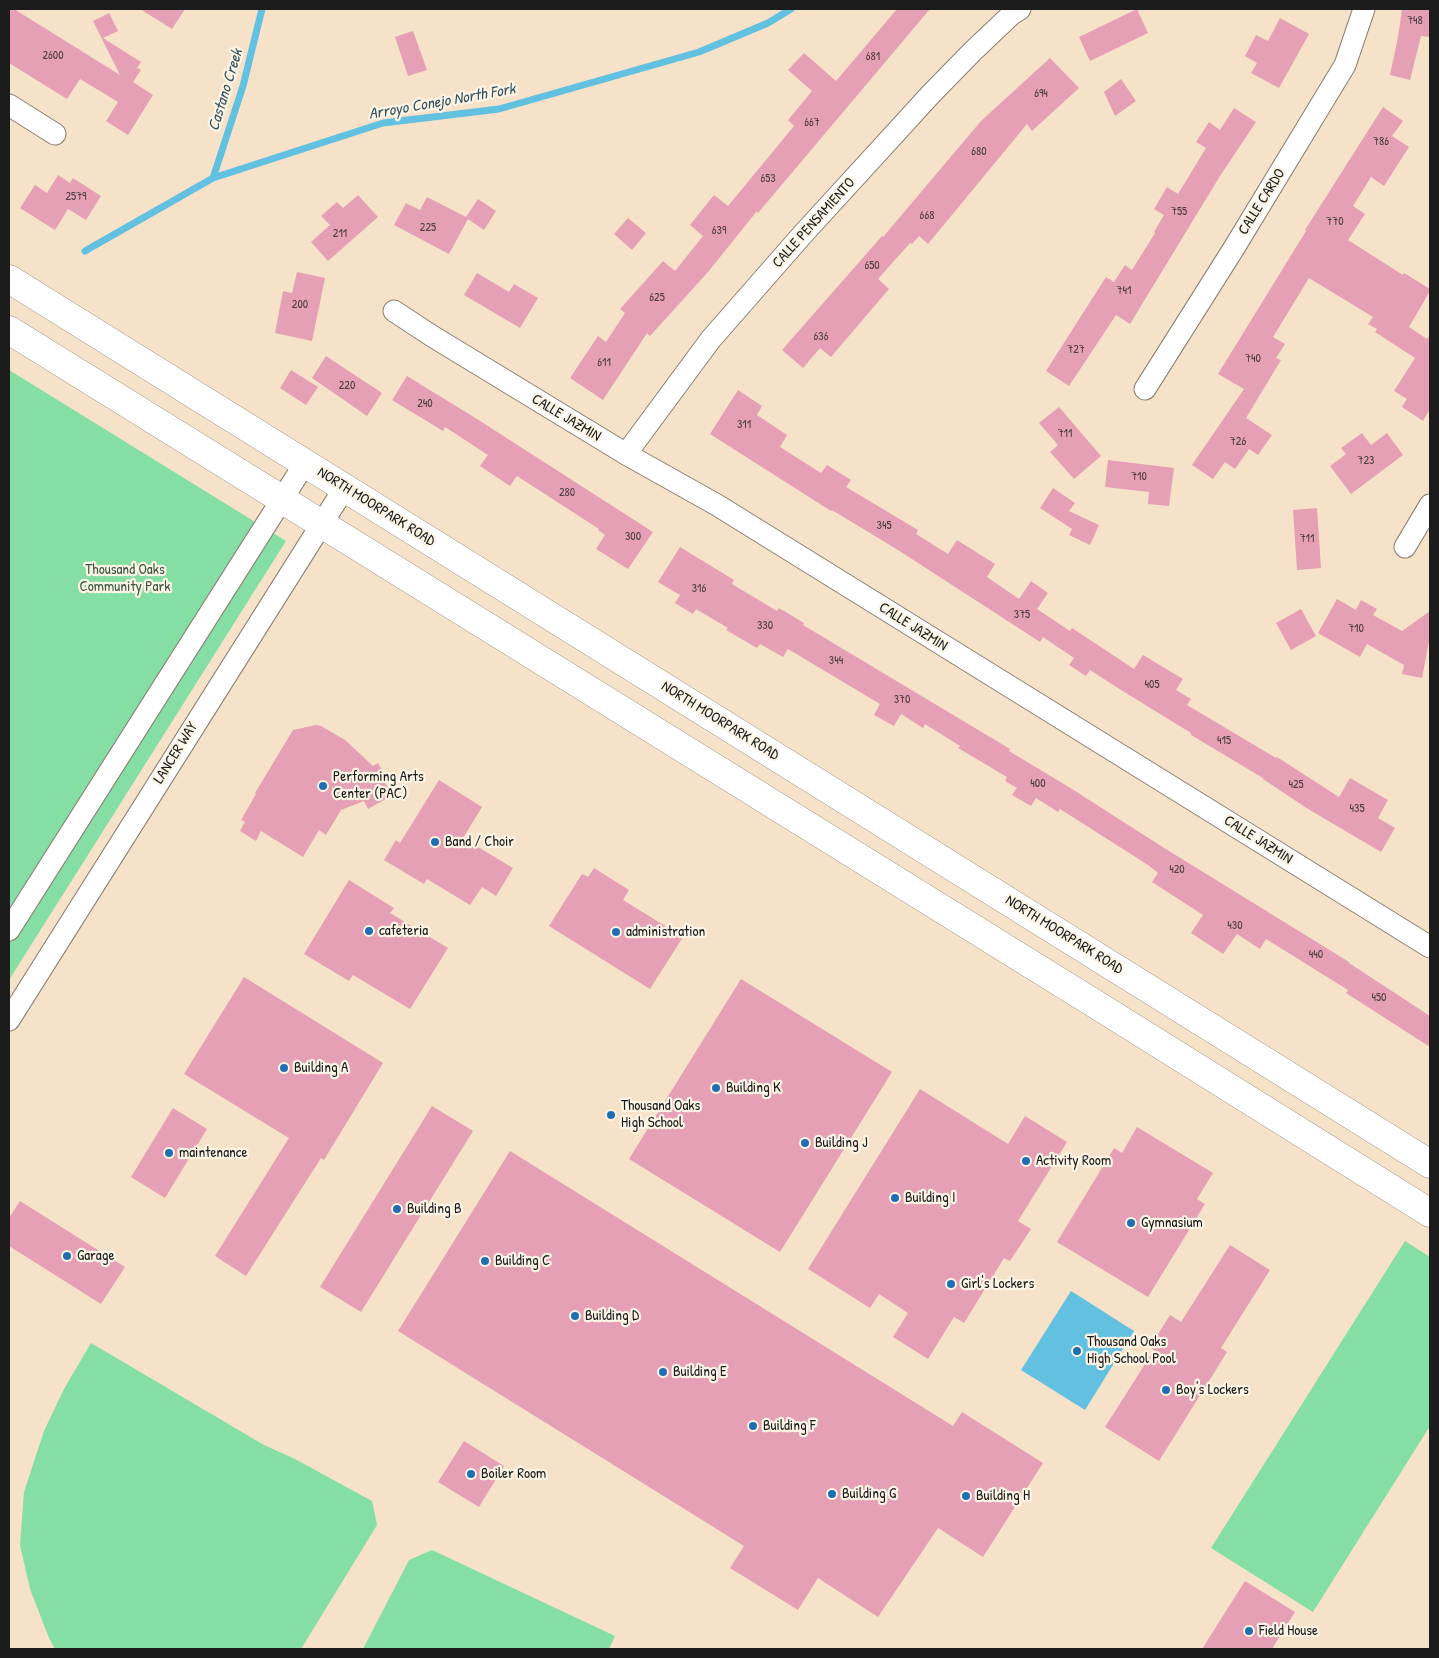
<!DOCTYPE html>
<style>
body{margin:0}
#map{position:relative;width:1439px;height:1658px;overflow:hidden;background:#f6e2c8;font-family:"Patrick Hand",sans-serif}
canvas{display:block}
.frame{position:absolute;inset:0;border:10px solid #1c1c1c;pointer-events:none}
</style>
<div id="map">
<canvas width="1439" height="1658"></canvas>
<div class="frame"></div>
</div>
<script>
const g = document.querySelector('canvas').getContext('2d');
g.lineJoin = 'round';
function fillPath(path, color) {
  g.fillStyle = color;
  g.fill(path, 'evenodd');
}
function toPath(rows) {
  const path = new Path2D();
  for (const r of rows) {
    path.moveTo(r[0], r[1]);
    for (let i = 2; i < r.length; i += 2) path.lineTo(r[i], r[i + 1]);
  }
  return path;
}
function trace(path, color, width, dash) {
  g.strokeStyle = color;
  g.lineWidth = width;
  g.lineCap = dash ? 'butt' : 'round';
  g.setLineDash(dash || []);
  g.stroke(path);
}
function label(font, color, halo, rows, align = 'center') {
  g.font = font + ' "Patrick Hand",sans-serif';
  g.lineWidth = 4.5;
  g.setLineDash([]);
  g.textBaseline = 'middle';
  g.strokeStyle = halo;
  g.fillStyle = color;
  for (const [text, x, y, turn = 0] of rows) {
    g.save();
    g.translate(x, y);
    g.rotate((+turn || 0) * Math.PI / 180);
    g.textAlign = isNaN(turn) ? turn : align;
    if (halo) g.strokeText(text, 0, 0);
    g.fillText(text, 0, 0);
    g.restore();
  }
}
fillPath(toPath([
 [9,370,286,541,9,980],
 [1405,1241,1430,1257,1430,1426,1313,1612,1211,1548],
 [91,1343,264,1445,295,1459,372,1501,377,1525,301,1649,55,1649,49,1638,30,1589,20,1545,24,1492,44,1431,64,1389],
 [432,1550,615,1636,609,1649,363,1649,409,1560]
]), '#85dea3');
fillPath(toPath([
 [1071,1291,1134,1331,1085,1410,1021,1370]
]), '#62c0e0');
trace(toPath([
 [213,178,243,86,262,9],
 [85,251,213,178,383,123,499,109,699,52,768,23,791,9]
]), '#62c0e0', 7);
fillPath(toPath([
 [9,9,14,9,120,75,93,21,109,13,118,31,103,38,141,62,137,68,141,70,133,82,153,95,128,135,106,121,118,102,80,79,67,99,9,63],
 [140,9,185,9,172,29],
 [897,9,930,9,758,213,757,211,708,272,650,336,647,333,603,400,570,378,598,336,606,342,625,313,620,309,663,261,675,271,703,236,690,225,714,195,728,206,794,126,788,120,812,91,788,70,804,53,836,81],
 [1137,9,1148,33,1090,61,1079,37],
 [1402,9,1430,9,1430,37,1421,36,1410,80,1390,75,1398,37],
 [1280,18,1309,34,1279,88,1251,73,1257,63,1245,56,1256,35,1268,41],
 [413,31,427,70,408,76,395,37],
 [1050,58,1079,88,1032,131,1027,124,928,244,919,236,912,244,910,243,878,279,889,289,831,357,820,348,803,368,782,350,882,236,883,237,981,121],
 [1121,79,1136,101,1115,116,1104,92],
 [1383,107,1403,121,1392,136,1409,147,1384,186,1371,177,1353,206,1365,214,1348,240,1403,275,1404,273,1430,289,1430,291,1409,327,1427,339,1430,334,1430,409,1423,421,1402,407,1407,399,1394,391,1415,358,1375,332,1377,329,1368,324,1373,317,1309,278,1273,337,1285,344,1276,358,1281,360,1246,418,1272,435,1258,455,1249,449,1235,469,1225,462,1213,479,1192,465,1244,389,1218,374,1306,231,1305,230],
 [1234,108,1256,122,1220,176,1130,324,1116,315,1069,386,1046,371,1106,277,1114,282,1125,265,1132,270,1155,233,1154,232,1164,215,1154,209,1167,187,1178,194,1206,148,1196,142,1209,122,1220,130],
 [58,175,70,183,73,178,101,196,86,220,68,209,55,230,20,208,35,185,47,193],
 [358,195,378,217,328,261,311,242,330,225,321,216,337,202,343,208],
 [427,197,466,217,478,199,496,211,484,230,468,219,449,254,394,225,406,203,420,210],
 [628,218,646,233,632,250,614,234],
 [297,272,325,278,312,341,275,333,283,291,292,293],
 [477,273,509,292,514,284,538,298,520,328,464,295],
 [326,356,382,393,367,416,312,378],
 [291,370,318,387,306,405,280,388],
 [407,376,477,419,653,532,628,569,596,549,605,535,598,530,599,529,517,476,510,486,480,466,488,455,445,427,443,431,392,400],
 [738,390,762,406,757,415,787,435,780,447,821,473,827,465,851,480,846,487,918,530,916,534,948,554,957,540,995,564,987,577,1019,599,1031,581,1048,593,1037,609,1070,631,1072,628,1134,669,1143,655,1183,679,1176,690,1191,699,1187,705,1276,758,1277,757,1339,797,1350,778,1388,800,1378,818,1395,828,1381,852,1308,809,1263,779,1263,778,1191,735,1191,733,1121,690,1090,670,1086,676,1069,665,1074,658,1043,637,1040,642,898,550,832,510,831,511,710,434],
 [1059,407,1101,456,1074,479,1050,452,1058,445,1039,423],
 [1362,433,1371,445,1387,433,1403,455,1351,494,1330,466,1346,454,1341,448],
 [1108,460,1174,468,1169,506,1148,504,1149,492,1105,487],
 [1053,488,1075,503,1069,511,1099,525,1090,545,1069,535,1072,529,1040,508],
 [1317,508,1321,568,1297,570,1293,510],
 [680,547,734,580,732,584,777,611,779,608,804,623,803,625,1010,749,1009,751,1072,789,1161,846,1349,962,1349,963,1430,1016,1430,1047,1346,993,1348,990,1266,939,1260,949,1237,934,1223,954,1191,933,1203,915,1152,882,1158,873,1148,865,1060,809,1058,812,1036,798,1031,806,1012,795,1017,788,1005,781,1007,777,958,748,960,746,925,724,923,728,901,714,894,726,874,715,880,704,788,649,783,657,760,644,757,648,726,630,728,628,696,609,693,614,675,603,680,595,658,582],
 [1337,599,1356,610,1361,600,1377,609,1373,615,1402,631,1430,611,1430,636,1422,678,1402,674,1404,665,1367,644,1360,657,1318,633],
 [1301,609,1316,636,1291,650,1276,623],
 [316,725,321,726,345,740,373,766,378,763,386,777,383,780,393,795,368,809,364,801,341,810,326,835,319,830,303,857,261,831,256,841,240,831,245,822,241,820,256,794,255,793,293,730],
 [439,780,482,807,463,838,513,868,496,896,482,887,470,905,427,879,424,884,384,860,396,840,400,843],
 [594,868,629,890,623,900,683,937,650,989,549,926,582,874,588,877],
 [349,880,394,908,390,913,448,948,410,1009,353,975,349,981,304,954],
 [244,977,383,1063,324,1160,321,1158,246,1276,215,1256,289,1138,184,1074],
 [741,979,892,1072,780,1252,629,1159],
 [920,1089,1008,1144,1025,1116,1067,1142,1018,1221,1031,1229,1010,1261,1004,1258,964,1323,954,1317,928,1359,893,1337,908,1313,879,1294,870,1308,808,1269],
 [432,1106,473,1131,361,1312,320,1287],
 [173,1108,207,1129,165,1198,131,1177],
 [1137,1127,1213,1173,1197,1199,1205,1204,1148,1297,1057,1242,1114,1148,1122,1153],
 [510,1151,953,1426,962,1412,1043,1463,983,1557,938,1528,878,1617,818,1578,798,1610,730,1568,744,1546,398,1331],
 [20,1201,125,1267,101,1304,9,1246,9,1218],
 [1230,1245,1270,1270,1221,1348,1227,1352,1159,1461,1105,1427,1154,1350,1150,1347,1170,1315,1181,1322],
 [464,1441,504,1466,479,1507,438,1482],
 [1245,1581,1295,1612,1272,1649,1202,1649]
]), '#e5a0b6');
const minor = toPath([
 [9,105,55,134],
 [394,311,432,336,626,454,717,505,1430,947],
 [1145,389,1234,248,1345,65,1364,9],
 [626,454,711,339,803,234,931,94,973,51,1012,14,1020,9],
 [1405,547,1430,505],
 [9,930,305,463],
 [9,1020,345,487]
]);
const secondary = toPath([
 [9,279,1430,1164],
 [9,330,1100,1007,1430,1213]
]);
trace(minor, '#897f72', 23);
trace(secondary, '#897f72', 29);
trace(minor, '#fff', 21);
trace(secondary, '#fff', 28);
for (const [x, y, r, color] of [
 [323,786,5,"#1f6fb2"],
 [435,842,5,"#1f6fb2"],
 [369,931,5,"#1f6fb2"],
 [616,932,5,"#1f6fb2"],
 [284,1068,5,"#1f6fb2"],
 [716,1088,5,"#1f6fb2"],
 [611,1115,5,"#1f6fb2"],
 [805,1143,5,"#1f6fb2"],
 [169,1153,5,"#1f6fb2"],
 [1026,1161,5,"#1f6fb2"],
 [895,1198,5,"#1f6fb2"],
 [397,1209,5,"#1f6fb2"],
 [1131,1223,5,"#1f6fb2"],
 [67,1256,5,"#1f6fb2"],
 [485,1261,5,"#1f6fb2"],
 [951,1284,5,"#1f6fb2"],
 [575,1316,5,"#1f6fb2"],
 [1077,1351,5,"#1f6fb2"],
 [663,1372,5,"#1f6fb2"],
 [1166,1390,5,"#1f6fb2"],
 [753,1426,5,"#1f6fb2"],
 [471,1474,5,"#1f6fb2"],
 [832,1494,5,"#1f6fb2"],
 [966,1496,5,"#1f6fb2"],
 [1249,1631,5,"#1f6fb2"]
]) {
  const dot = new Path2D();
  dot.arc(x, y, r, 0, 2 * Math.PI);
  g.fillStyle = color;
  g.fill(dot);
  trace(dot, '#fcf5e5', 2);
}
label('12px', '#4e3d42', null, [
 ["748",1415,21],
 ["2600",53,56],
 ["681",873,57],
 ["694",1041,94],
 ["667",812,123],
 ["786",1381,142],
 ["680",979,152],
 ["653",768,179],
 ["2579",76,197],
 ["755",1179,212],
 ["668",927,216],
 ["770",1335,222],
 ["225",428,228],
 ["639",719,231],
 ["211",340,234],
 ["650",872,266],
 ["741",1124,291],
 ["625",657,298],
 ["200",300,305],
 ["636",821,337],
 ["727",1076,350],
 ["740",1253,359],
 ["611",604,363],
 ["220",347,386],
 ["240",425,404],
 ["311",744,425],
 ["711",1065,434],
 ["726",1238,442],
 ["723",1366,461],
 ["710",1139,477],
 ["280",567,493],
 ["345",884,526],
 ["300",633,537],
 ["711",1307,539],
 ["316",699,589],
 ["375",1022,615],
 ["330",765,626],
 ["710",1356,629],
 ["344",836,661],
 ["405",1152,685],
 ["370",902,700],
 ["415",1224,741],
 ["400",1038,784],
 ["425",1296,785],
 ["435",1357,809],
 ["420",1177,870],
 ["430",1235,926],
 ["440",1316,955],
 ["450",1379,998]
]);
label('15px', '#1c1c1c', '#fcf5e5', [
 ["CALLE CARDO",1262,202,-58],
 ["CALLE PENSAMIENTO",814,223,-48],
 ["CALLE JAZMIN",566,418,31],
 ["NORTH MOORPARK ROAD",376,507,32],
 ["CALLE JAZMIN",913,627,32],
 ["NORTH MOORPARK ROAD",720,721,32],
 ["LANCER WAY",176,753,-58],
 ["CALLE JAZMIN",1258,840,32],
 ["NORTH MOORPARK ROAD",1064,935,32]
]);
label('15px', '#3c5644', '#fcf5e5', [
 ["Thousand Oaks",125,570],
 ["Community Park",125,587]
]);
label('15px', '#1c1c1c', '#fcf5e5', [
 ["Performing Arts",333,777],
 ["Center (PAC)",333,794],
 ["Band / Choir",445,842],
 ["cafeteria",379,931],
 ["administration",626,932],
 ["Building A",294,1068],
 ["Building K",726,1088],
 ["Thousand Oaks",621,1106],
 ["High School",621,1123],
 ["Building J",815,1143],
 ["maintenance",179,1153],
 ["Activity Room",1036,1161],
 ["Building I",905,1198],
 ["Building B",407,1209],
 ["Gymnasium",1141,1223],
 ["Garage",77,1256],
 ["Building C",495,1261],
 ["Girl's Lockers",961,1284],
 ["Building D",585,1316],
 ["Thousand Oaks",1087,1342],
 ["High School Pool",1087,1359],
 ["Building E",673,1372],
 ["Boy's Lockers",1176,1390],
 ["Building F",763,1426],
 ["Boiler Room",481,1474],
 ["Building G",842,1494],
 ["Building H",976,1496],
 ["Field House",1259,1631]
], 'left');
label('italic 16px', '#345561', '#fcf5e5', [
 ["Castano Creek",226,90,-73],
 ["Arroyo Conejo North Fork",442,102,-10]
]);
</script>
